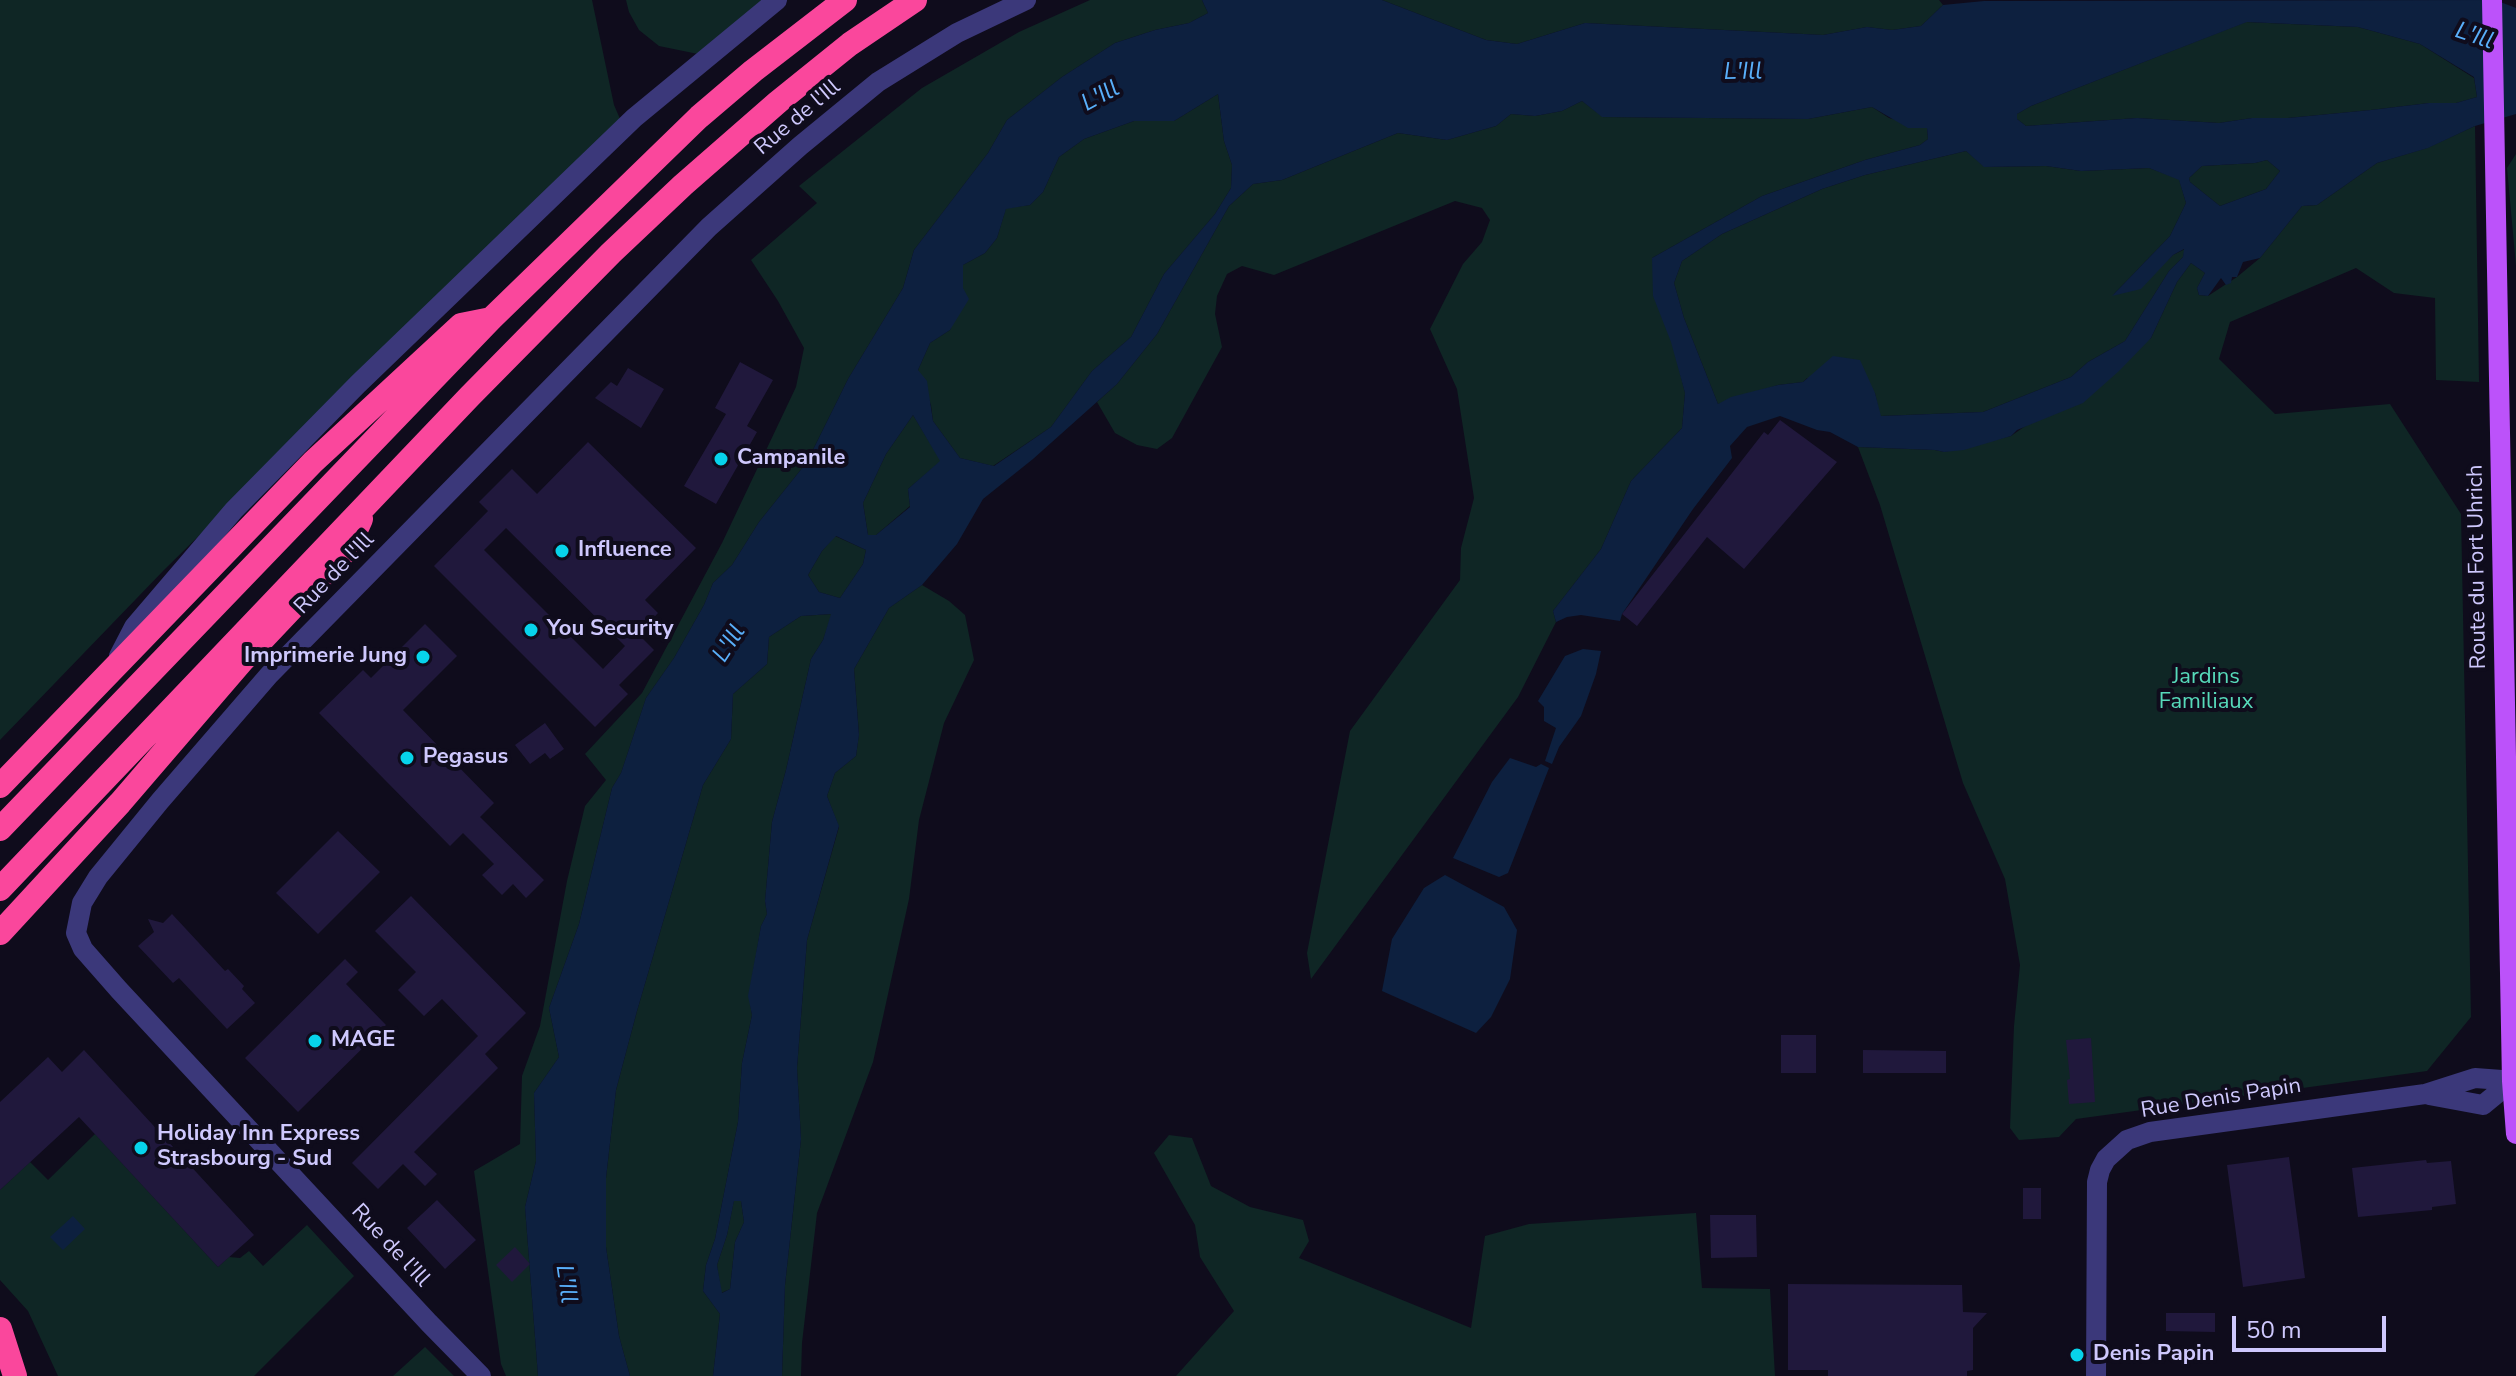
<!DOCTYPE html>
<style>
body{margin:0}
#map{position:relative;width:2516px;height:1376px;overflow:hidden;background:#0f0c1c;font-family:"Nunito Sans",sans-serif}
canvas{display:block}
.scale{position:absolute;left:2232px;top:1316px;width:154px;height:36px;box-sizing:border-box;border:4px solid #cec8fd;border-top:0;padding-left:10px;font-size:24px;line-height:28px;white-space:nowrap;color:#cec8fd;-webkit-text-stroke:6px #0f0c1c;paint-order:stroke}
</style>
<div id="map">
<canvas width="2516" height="1376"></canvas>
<div class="scale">50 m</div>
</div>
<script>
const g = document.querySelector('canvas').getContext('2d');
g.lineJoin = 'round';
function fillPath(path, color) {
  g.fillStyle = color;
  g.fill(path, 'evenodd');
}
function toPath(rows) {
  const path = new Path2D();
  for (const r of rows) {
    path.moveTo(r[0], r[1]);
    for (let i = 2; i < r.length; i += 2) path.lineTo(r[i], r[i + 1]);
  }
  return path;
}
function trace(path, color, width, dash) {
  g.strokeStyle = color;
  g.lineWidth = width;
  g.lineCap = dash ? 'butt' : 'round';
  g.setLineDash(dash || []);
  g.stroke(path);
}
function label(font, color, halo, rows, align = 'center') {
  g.font = font + ' "Nunito Sans",sans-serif';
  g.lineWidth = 8;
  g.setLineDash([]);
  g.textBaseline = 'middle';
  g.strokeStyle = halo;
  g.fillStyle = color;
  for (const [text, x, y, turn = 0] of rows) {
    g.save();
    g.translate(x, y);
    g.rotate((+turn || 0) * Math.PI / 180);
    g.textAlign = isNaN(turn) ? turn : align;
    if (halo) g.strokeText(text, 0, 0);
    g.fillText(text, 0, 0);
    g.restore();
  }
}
fillPath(toPath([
 [0,0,592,0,614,105,621,121,164,570,0,740],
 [626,0,767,0,698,54,659,46,639,30,629,12],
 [1090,0,1202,0,1208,13,1189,23,1155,30,1115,43,1062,77,1007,120,988,153,914,250,903,288,848,379,807,462,759,522,732,565,713,583,704,605,674,658,646,698,621,773,612,788,579,924,549,1008,559,1057,534,1093,536,1161,525,1207,538,1376,506,1376,501,1364,474,1171,520,1144,522,1076,540,1026,567,881,585,806,606,780,585,754,642,693,722,543,796,387,804,348,778,301,751,260,817,203,799,186,922,88,1019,32],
 [1382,0,1939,0,1943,5,1921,26,1892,30,1867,27,1823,35,1585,23,1517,44,1486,40],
 [2246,22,2358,27,2420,44,2474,78,2477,97,2456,103,2429,103,2371,110,2288,118,2252,118,2219,123,2137,118,2026,126,2017,119,2017,114,2031,106],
 [1218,94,1224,141,1232,165,1231,188,1215,214,1164,274,1131,337,1092,371,1051,427,993,466,960,458,933,421,931,405,918,370,930,343,950,330,963,288,963,265,985,253,997,238,1006,208,1030,205,1043,192,1059,157,1084,139,1134,121,1174,121],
 [1582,101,1603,117,1808,119,1872,107,1889,118,1927,128,1928,139,1920,145,1865,160,1762,196,1652,258,1685,393,1682,428,1631,481,1601,549,1553,611,1556,622,1518,697,1311,979,1307,953,1350,731,1460,580,1461,548,1474,498,1457,389,1430,329,1463,264,1482,242,1490,220,1482,208,1455,201,1274,275,1242,266,1227,274,1217,296,1215,314,1222,347,1172,438,1157,449,1137,445,1115,433,1097,402,1117,384,1157,334,1229,206,1253,184,1282,180,1398,133,1447,140,1496,126,1511,114,1535,116,1562,111],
 [2475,126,2479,382,2436,380,2435,298,2394,293,2356,268,2230,322,2219,359,2275,414,2390,404,2461,514,2471,1017,2427,1071,2076,1119,2059,1137,2019,1140,2010,1128,2014,1026,2020,965,2005,879,1963,783,1880,505,1858,447,1935,450,1944,452,2011,436,2151,338,2177,282,2191,263,2205,273,2197,288,2199,295,2208,296,2237,277,2260,258,2302,206,2317,205,2377,163,2427,148],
 [1966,151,1985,167,2046,166,2081,171,2149,168,2179,179,2186,203,2170,236,2113,295,2159,268,2173,255,2185,249,2183,257,2169,271,2125,341,2088,362,2071,377,1983,412,1880,416,1875,393,1807,378,1803,382,1778,385,1718,404,1684,318,1674,283,1682,261,1722,234,1822,189,1865,175],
 [2516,154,2516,266,2507,168],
 [2267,160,2280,171,2266,189,2220,206,2190,182,2189,178,2202,166,2255,163],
 [913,415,941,461,908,489,910,506,876,535,868,535,863,503,886,454],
 [835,536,866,550,863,564,840,598,819,592,808,575,822,551],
 [922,585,949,601,965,615,974,660,944,723,919,820,909,899,873,1062,817,1213,802,1343,801,1376,782,1376,785,1285,801,1139,797,1068,807,940,839,827,827,796,835,773,856,756,859,734,854,669,889,608],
 [832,614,823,640,811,659,786,770,772,822,765,901,767,914,761,926,749,996,752,1015,742,1063,738,1122,715,1239,706,1265,703,1291,720,1314,713,1376,630,1376,619,1336,606,1247,606,1178,616,1090,637,1011,703,785,731,739,733,694,767,664,769,637,801,616],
 [95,1134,218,1267,229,1257,240,1258,249,1251,263,1266,307,1225,354,1276,254,1376,58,1376,28,1311,0,1280,0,1190,30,1162,48,1180],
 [1169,1135,1192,1138,1211,1186,1250,1207,1303,1220,1309,1241,1299,1258,1471,1328,1485,1236,1529,1224,1696,1213,1702,1288,1770,1289,1775,1376,1176,1376,1234,1311,1200,1257,1195,1225,1154,1153],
 [734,1200,741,1201,744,1222,735,1242,730,1289,721,1293,717,1265,727,1235],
 [425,1347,454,1376,393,1376]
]), '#0f2625');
fillPath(toPath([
 [1202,0,1382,0,1486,40,1517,44,1585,23,1823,35,1867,27,1892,30,1921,26,1943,5,1984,1,2495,0,2516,8,2516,114,2475,126,2428,148,2377,163,2317,205,2302,206,2260,258,2243,262,2237,277,2232,277,2231,283,2226,285,2221,278,2208,296,2199,295,2197,288,2205,273,2191,263,2177,282,2151,338,2119,371,2083,403,2017,430,2011,436,1964,450,1944,452,1935,450,1858,447,1830,432,1817,430,1780,416,1747,427,1730,446,1732,458,1693,509,1622,614,1620,621,1581,615,1567,617,1556,622,1553,611,1601,549,1631,481,1682,428,1685,393,1671,342,1653,296,1652,258,1762,196,1865,160,1920,145,1928,139,1927,128,1908,128,1872,107,1808,119,1602,117,1582,101,1562,111,1535,116,1511,114,1496,126,1447,140,1398,133,1282,180,1253,184,1229,206,1157,334,1117,384,1033,459,983,499,957,544,922,585,889,608,854,669,859,735,856,756,835,773,827,796,839,826,807,940,797,1068,801,1139,785,1285,782,1376,713,1376,720,1314,703,1291,706,1265,715,1239,738,1122,742,1063,752,1015,748,996,761,926,767,914,765,901,772,822,786,770,811,659,823,640,831,614,801,616,769,637,767,664,733,694,731,739,703,785,637,1011,616,1090,606,1178,606,1247,619,1336,630,1376,538,1376,525,1207,536,1161,534,1093,559,1057,549,1008,579,924,612,788,621,773,646,698,674,658,704,605,713,583,732,565,759,522,807,462,848,379,903,288,914,250,988,153,1007,120,1062,77,1115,43,1155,30,1189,23,1208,13],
 [2247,22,2358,27,2420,44,2474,77,2477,97,2456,103,2429,103,2371,110,2288,118,2252,118,2219,123,2137,118,2026,126,2017,119,2017,114,2031,106],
 [1218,94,1224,141,1232,165,1231,188,1215,214,1164,274,1131,337,1092,371,1051,427,994,466,960,458,933,421,927,381,918,370,930,343,950,330,969,299,963,288,963,265,985,253,997,238,1006,209,1030,205,1043,192,1059,157,1084,139,1134,121,1174,121],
 [1966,151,1984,167,2046,166,2081,171,2149,168,2179,180,2186,203,2170,236,2112,296,2141,289,2173,255,2184,249,2183,257,2169,271,2125,341,2088,362,2071,377,1983,412,1881,416,1875,393,1860,360,1833,356,1803,382,1778,385,1731,397,1718,404,1684,318,1674,283,1682,261,1722,234,1822,189,1865,175],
 [2267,160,2280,171,2266,189,2220,206,2190,182,2189,178,2202,166,2255,163],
 [913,415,940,461,908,489,910,507,876,535,868,535,863,503,886,454],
 [836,536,866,550,863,564,840,598,819,592,808,575,822,551],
 [734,1201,741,1201,744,1222,735,1242,730,1289,722,1293,717,1265,727,1235],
 [1583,649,1601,651,1596,674,1581,716,1559,747,1552,764,1545,761,1556,728,1544,721,1544,707,1538,701,1565,656],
 [1510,758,1536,767,1541,764,1549,768,1508,873,1499,877,1453,858,1492,782],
 [1445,875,1504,907,1517,930,1510,979,1491,1017,1476,1033,1382,991,1392,939,1424,888],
 [73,1216,85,1229,63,1250,50,1237]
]), '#0d203f');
fillPath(toPath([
 [740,362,773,380,747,426,757,432,716,504,684,486,726,414,715,408],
 [628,368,664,389,641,428,595,398,611,382,617,386],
 [1780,420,1837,462,1744,569,1707,537,1637,626,1622,614,1764,432,1768,435],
 [588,442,696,548,645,600,658,613,638,634,654,650,619,685,628,694,595,727,434,566,488,511,479,502,512,469,537,494],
 [506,528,625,646,603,669,484,550],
 [425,624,457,656,403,710,494,803,480,817,544,880,526,898,513,884,502,895,482,875,494,864,463,833,450,846,319,713,363,670,371,678],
 [545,723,564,749,550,759,545,753,530,764,515,745],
 [338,831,380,872,318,934,276,893],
 [411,896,526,1013,485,1054,498,1068,414,1152,437,1174,425,1186,403,1164,378,1189,352,1163,478,1036,442,999,424,1016,398,990,416,972,375,931],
 [172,914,225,971,228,969,244,986,242,989,255,1003,227,1029,179,978,173,983,138,946,154,932,148,919,163,923],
 [345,959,358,972,346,984,386,1025,298,1112,245,1058],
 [1781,1035,1816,1035,1816,1073,1781,1073],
 [2091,1038,2095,1102,2069,1104,2067,1080,2070,1079,2066,1040],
 [84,1050,254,1235,218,1267,79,1117,0,1190,0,1102,48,1057,62,1072],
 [1863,1050,1946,1051,1946,1073,1863,1073],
 [2289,1157,2305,1278,2243,1287,2227,1165],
 [2426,1160,2427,1163,2451,1161,2456,1204,2432,1207,2432,1210,2358,1217,2352,1168],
 [2023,1188,2041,1188,2041,1219,2023,1219],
 [437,1200,476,1240,445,1269,407,1228],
 [1710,1215,1756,1215,1757,1257,1711,1258],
 [515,1247,530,1264,512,1282,496,1265],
 [1788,1284,1962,1285,1963,1312,1987,1313,1973,1328,1973,1370,1967,1371,1967,1376,1828,1376,1828,1370,1788,1370],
 [2166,1313,2215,1313,2215,1332,2166,1331]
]), '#20183c');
trace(toPath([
 [119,656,134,627,234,510,358,384,634,118,777,0],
 [2429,1095,2483,1105,2512,1081],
 [481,1376,429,1323,119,990,83,949,76,933,82,903,98,877,160,801,269,675,709,227,800,146,878,82,957,33,1026,0],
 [2096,1376,2097,1182,2100,1170,2106,1159,2127,1140,2150,1132,2425,1094,2475,1078,2516,1081]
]), '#3b387a', 20);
trace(toPath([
 [2492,0,2512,1081,2516,1134]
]), '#bc52fa', 20);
trace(toPath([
 [0,786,313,462,461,325,491,319],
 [0,829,491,319,699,117,753,71,845,0],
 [0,889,470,396,611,253,683,185,778,102,850,44,915,0],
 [0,933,120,803,243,660,347,550,361,519],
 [0,1329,15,1376]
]), '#fa479c', 24);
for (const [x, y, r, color] of [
 [721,459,8,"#07d3eb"],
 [562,551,8,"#07d3eb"],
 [531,630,8,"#07d3eb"],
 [423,657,8,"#07d3eb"],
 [407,758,8,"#07d3eb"],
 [315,1041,8,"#07d3eb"],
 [141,1148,8,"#07d3eb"],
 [2077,1355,8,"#07d3eb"]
]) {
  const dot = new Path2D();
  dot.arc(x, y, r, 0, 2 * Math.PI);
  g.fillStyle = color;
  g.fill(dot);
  trace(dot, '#0f0c1c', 3);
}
label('22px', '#cec8fd', '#0f0c1c', [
 ["Rue de l'Ill",798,118,-40],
 ["Route du Fort Uhrich",2478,567,-91],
 ["Rue de l'Ill",335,574,-46],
 ["Rue Denis Papin",2221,1099,-9],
 ["Rue de l'Ill",390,1246,47]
]);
label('bold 22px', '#cec8fd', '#0f0c1c', [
 ["Campanile",737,459],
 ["Influence",578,551],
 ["You Security",547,630],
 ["Imprimerie Jung",407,657,"right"],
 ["Pegasus",423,758],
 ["MAGE",331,1041],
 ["Holiday Inn Express",157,1135],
 ["Strasbourg - Sud",157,1160],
 ["Denis Papin",2093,1355]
], 'left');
label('22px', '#57daba', '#0f0c1c', [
 ["Jardins",2206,678],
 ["Familiaux",2206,703]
]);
label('italic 24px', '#59affa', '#0f0c1c', [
 ["L'Ill",2474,37,19],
 ["L'Ill",1743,73,-1],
 ["L'Ill",1101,97,-28],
 ["L'Ill",730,644,-57],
 ["L'Ill",565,1284,82]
]);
</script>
